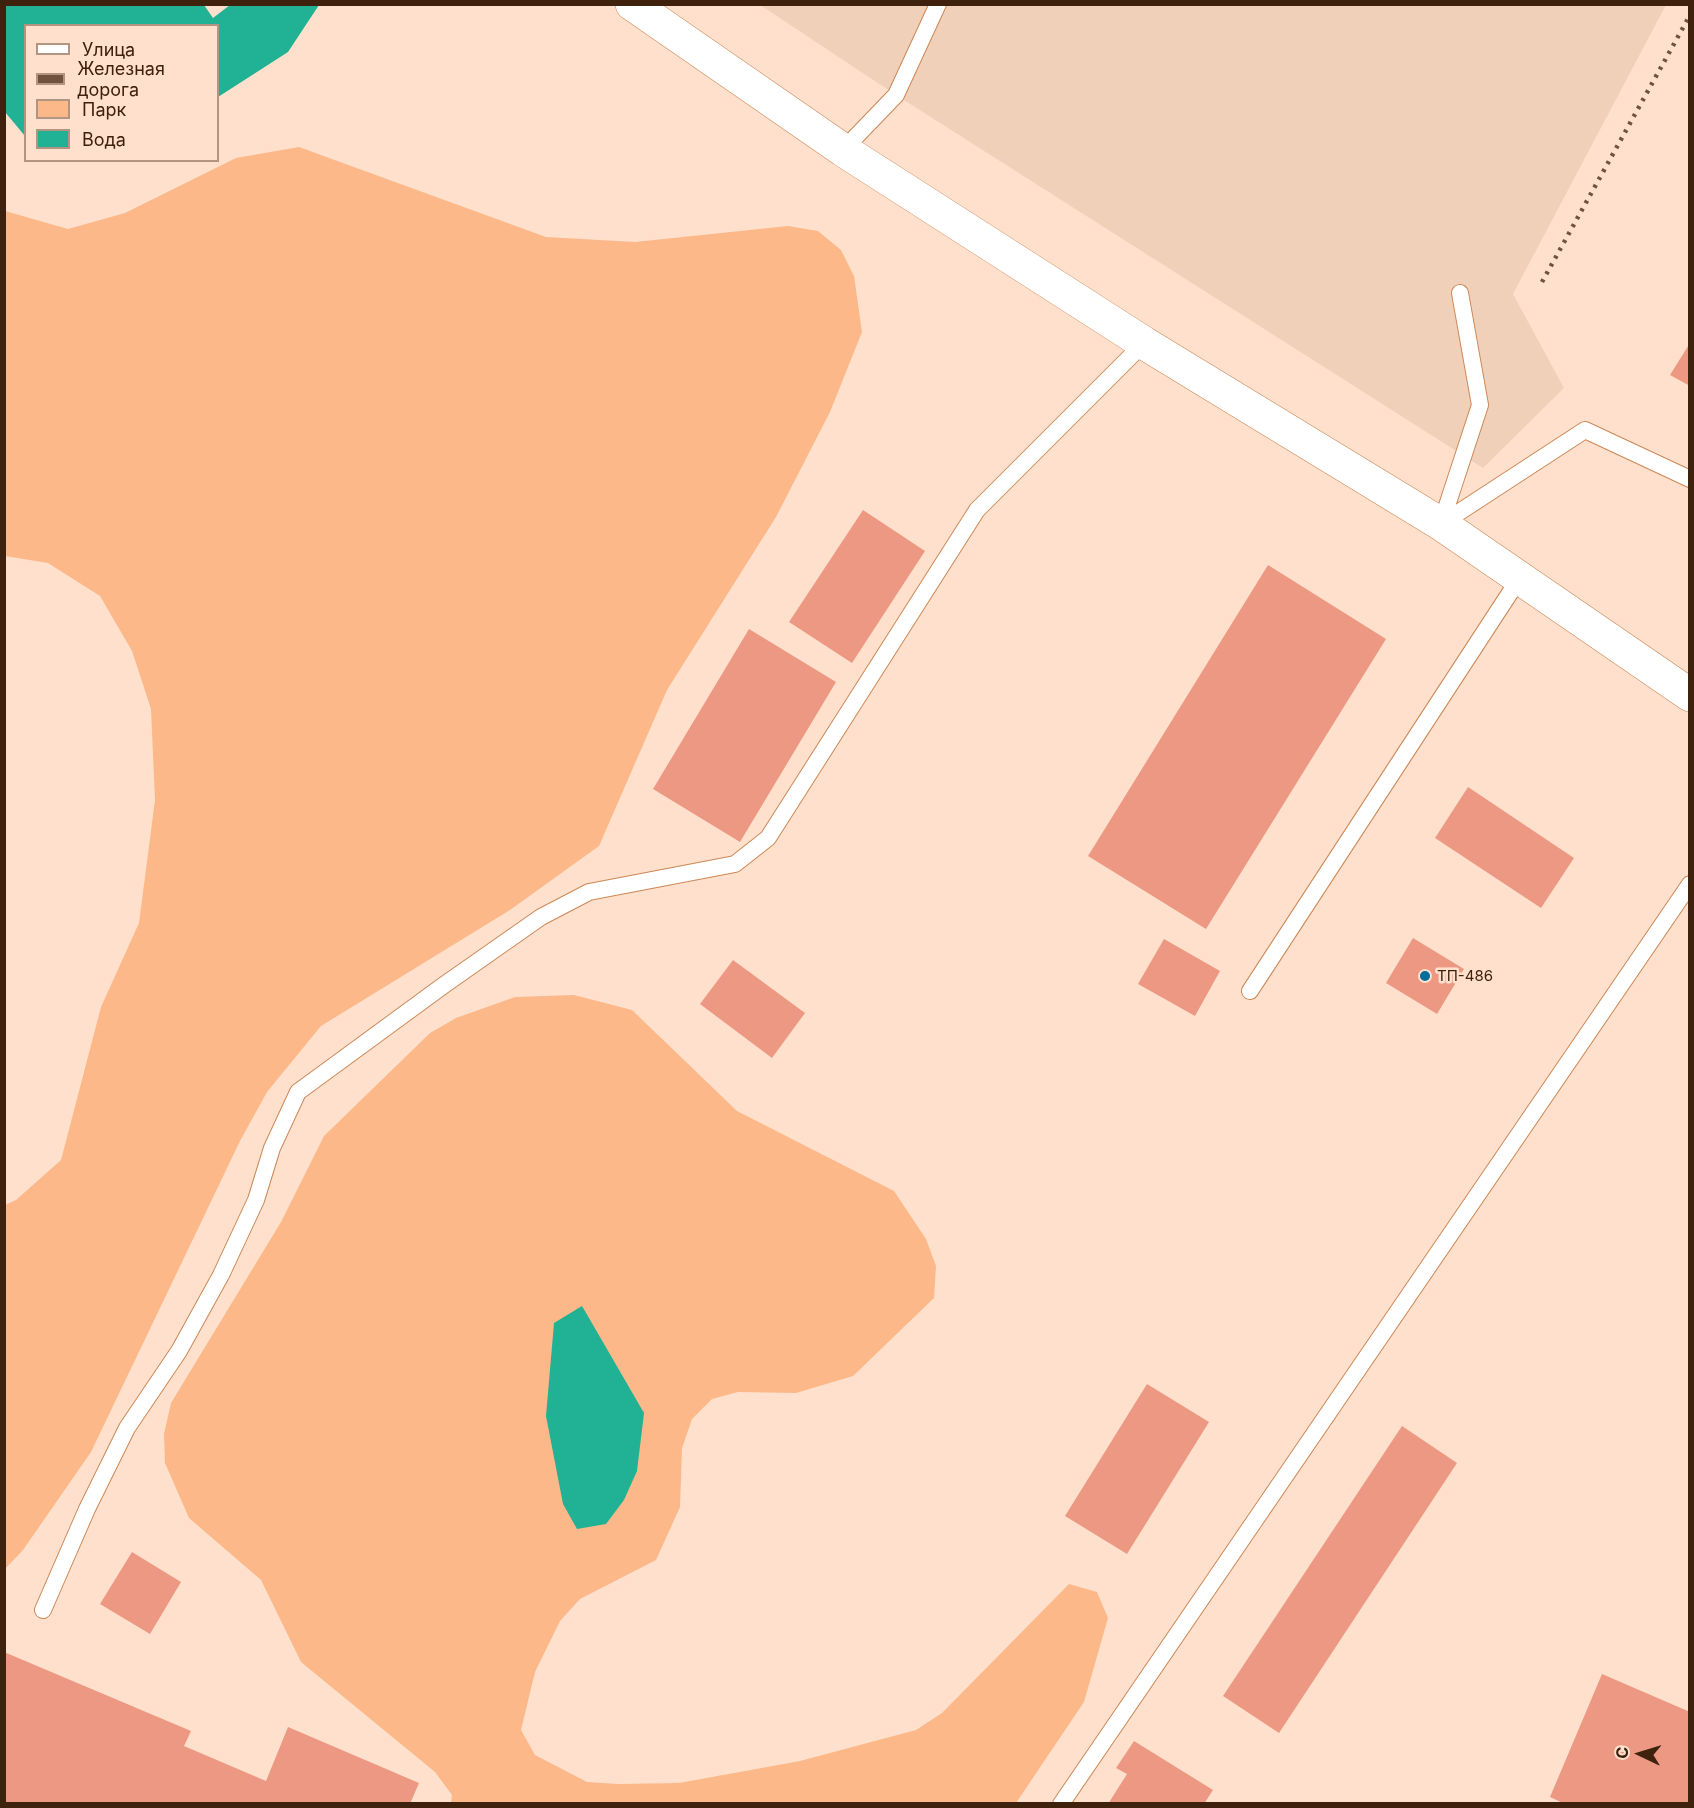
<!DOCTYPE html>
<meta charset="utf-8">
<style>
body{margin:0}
#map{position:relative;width:1694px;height:1808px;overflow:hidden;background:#ffe0cc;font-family:Inter,sans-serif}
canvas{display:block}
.frame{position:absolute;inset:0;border:6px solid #3e220d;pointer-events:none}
.legend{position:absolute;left:24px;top:24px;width:195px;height:138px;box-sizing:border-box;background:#ffe0cc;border:2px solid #b29480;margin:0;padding:8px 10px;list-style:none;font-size:18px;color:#3e220d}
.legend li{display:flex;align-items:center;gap:12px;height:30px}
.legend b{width:30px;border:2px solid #b29480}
.north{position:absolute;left:1610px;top:1724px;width:60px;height:60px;-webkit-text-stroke:4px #ffe0cc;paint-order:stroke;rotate:274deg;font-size:16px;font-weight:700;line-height:24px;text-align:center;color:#3e220d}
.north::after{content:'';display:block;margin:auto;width:21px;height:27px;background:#3e220d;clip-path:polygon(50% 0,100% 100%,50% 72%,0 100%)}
</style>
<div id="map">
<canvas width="1694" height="1808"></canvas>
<div class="frame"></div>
<ul class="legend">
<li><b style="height:8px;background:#fff"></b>Улица</li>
<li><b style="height:8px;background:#70533e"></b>Железная дорога</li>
<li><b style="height:16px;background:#fcb889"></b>Парк</li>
<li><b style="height:16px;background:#21b195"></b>Вода</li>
</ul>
<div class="north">С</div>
</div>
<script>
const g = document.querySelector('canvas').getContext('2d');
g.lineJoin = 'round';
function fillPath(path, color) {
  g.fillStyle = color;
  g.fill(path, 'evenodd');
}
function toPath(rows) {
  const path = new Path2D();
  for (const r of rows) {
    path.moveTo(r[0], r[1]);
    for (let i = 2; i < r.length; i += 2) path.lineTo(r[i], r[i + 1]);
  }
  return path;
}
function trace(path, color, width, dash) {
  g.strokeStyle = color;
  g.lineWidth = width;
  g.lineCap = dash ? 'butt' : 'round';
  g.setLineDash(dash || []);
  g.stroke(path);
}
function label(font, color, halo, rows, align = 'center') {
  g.font = font + ' Inter,sans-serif';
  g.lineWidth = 5;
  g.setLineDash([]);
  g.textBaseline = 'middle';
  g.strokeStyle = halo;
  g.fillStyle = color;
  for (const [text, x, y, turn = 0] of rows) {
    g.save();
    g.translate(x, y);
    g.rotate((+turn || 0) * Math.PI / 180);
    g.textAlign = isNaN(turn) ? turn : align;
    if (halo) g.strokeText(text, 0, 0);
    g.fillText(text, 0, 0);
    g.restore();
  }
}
fillPath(toPath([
 [760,5,1666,5,1513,294,1564,388,1483,468,896,95]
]), '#f1d0ba');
fillPath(toPath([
 [299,147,546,237,635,242,788,226,818,231,841,250,854,276,862,332,830,412,776,517,667,690,599,846,510,910,321,1026,267,1092,240,1141,91,1452,23,1550,5,1569,5,1205,16,1200,61,1160,101,1007,139,923,155,800,151,709,132,651,100,596,48,563,5,556,5,211,68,229,125,213,236,158],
 [574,995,632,1010,737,1111,894,1191,926,1239,936,1266,934,1298,853,1376,796,1393,738,1392,712,1399,692,1419,682,1448,680,1507,656,1560,580,1599,560,1621,535,1672,521,1730,535,1755,587,1782,618,1784,679,1783,800,1761,916,1730,942,1713,1069,1584,1097,1592,1108,1618,1084,1702,1016,1803,451,1803,452,1795,435,1772,301,1662,261,1580,189,1518,165,1463,164,1434,171,1403,281,1222,324,1136,430,1033,456,1018,515,997]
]), '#fcb889');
fillPath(toPath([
 [4,5,204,5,213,18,230,5,319,5,288,52,218,97,218,26,26,26,25,136,5,112],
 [582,1306,644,1413,637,1471,624,1500,606,1524,577,1529,563,1504,546,1416,554,1323]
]), '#21b195');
fillPath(toPath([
 [1690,343,1690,386,1670,375],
 [863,510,925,551,852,663,789,622],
 [1268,565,1386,639,1206,929,1088,856],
 [749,629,836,682,740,842,653,789],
 [1468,787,1574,858,1541,908,1435,838],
 [1413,938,1464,969,1437,1014,1386,983],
 [1164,939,1220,971,1195,1016,1138,984],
 [733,960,805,1013,772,1058,700,1004],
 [1147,1384,1209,1422,1127,1554,1065,1516],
 [1402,1426,1457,1463,1279,1733,1223,1696],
 [132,1552,181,1582,150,1634,100,1604],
 [4,1652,191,1731,184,1746,266,1781,288,1727,419,1783,410,1804,4,1804],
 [1602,1674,1690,1712,1690,1804,1565,1804,1550,1797],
 [1134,1741,1213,1790,1204,1804,1108,1804,1127,1774,1116,1768]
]), '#ed9882');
const lane = toPath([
 [843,150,896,95,938,4],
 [1460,293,1480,405,1441,524,1585,430,1690,479],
 [1250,991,1519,579],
 [43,1610,87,1509,127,1428,179,1351,221,1275,256,1200,272,1148,298,1092,444,985,541,917,589,892,735,864,768,838,977,510,1144,343],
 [1061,1804,1690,884]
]);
const street = toPath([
 [632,4,843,150,1144,343,1441,524,1690,695]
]);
trace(lane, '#cc8755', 18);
trace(street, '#cc8755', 34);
trace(lane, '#fff', 16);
trace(street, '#fff', 33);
trace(toPath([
 [1542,282,1690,15]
]), '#70533e', 4.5, [3, 6]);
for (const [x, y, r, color] of [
 [1425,976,6,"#016d9a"]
]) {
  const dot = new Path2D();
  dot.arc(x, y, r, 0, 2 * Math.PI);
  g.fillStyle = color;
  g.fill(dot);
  trace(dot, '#ffe0cc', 2);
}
label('15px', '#3e220d', '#ffe0cc', [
 ["ТП-486",1437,976]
], 'left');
</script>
